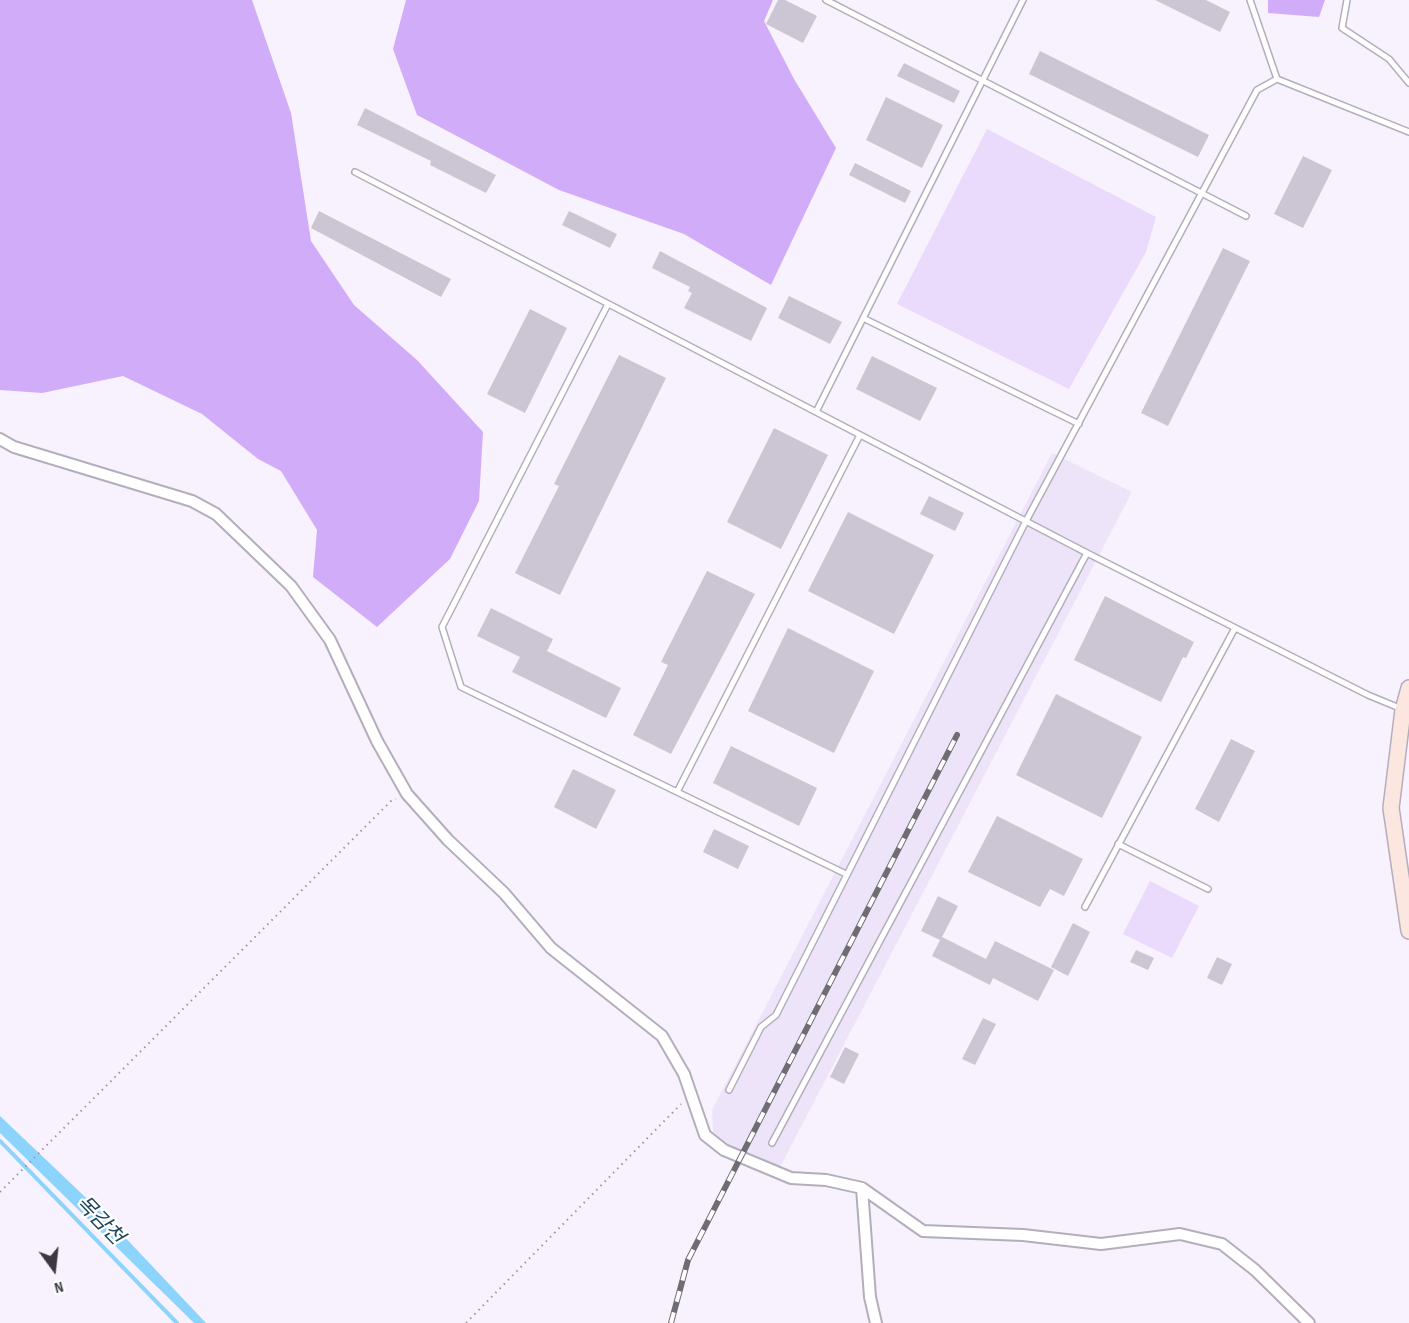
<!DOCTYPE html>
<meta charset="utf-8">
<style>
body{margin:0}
#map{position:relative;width:1409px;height:1323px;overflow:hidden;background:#f8f2fe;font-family:"Sofia Sans Condensed",sans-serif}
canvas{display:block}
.north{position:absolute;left:24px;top:1239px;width:60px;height:60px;-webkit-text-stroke:4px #fff;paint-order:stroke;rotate:165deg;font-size:16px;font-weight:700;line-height:24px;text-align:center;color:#3b393f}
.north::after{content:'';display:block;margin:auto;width:21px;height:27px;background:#3b393f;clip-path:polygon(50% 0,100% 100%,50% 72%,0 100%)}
</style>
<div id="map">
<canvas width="1409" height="1323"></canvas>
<div class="north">N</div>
</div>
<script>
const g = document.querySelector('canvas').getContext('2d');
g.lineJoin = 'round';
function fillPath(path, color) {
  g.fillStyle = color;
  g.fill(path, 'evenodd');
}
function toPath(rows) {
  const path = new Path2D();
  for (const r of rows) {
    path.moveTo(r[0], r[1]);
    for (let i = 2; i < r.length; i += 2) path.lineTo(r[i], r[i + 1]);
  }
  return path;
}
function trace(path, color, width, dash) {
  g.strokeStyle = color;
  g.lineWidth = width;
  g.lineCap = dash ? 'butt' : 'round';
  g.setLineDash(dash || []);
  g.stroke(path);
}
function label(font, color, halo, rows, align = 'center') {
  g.font = font + ' "Sofia Sans Condensed","Noto Sans KR",sans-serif';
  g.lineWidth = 4.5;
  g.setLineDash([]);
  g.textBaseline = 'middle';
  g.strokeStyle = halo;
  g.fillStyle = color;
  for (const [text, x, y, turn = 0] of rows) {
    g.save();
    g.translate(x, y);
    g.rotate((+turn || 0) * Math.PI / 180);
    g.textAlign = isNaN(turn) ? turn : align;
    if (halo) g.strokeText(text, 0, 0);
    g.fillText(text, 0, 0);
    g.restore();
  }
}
fillPath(toPath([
 [1052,453,1132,492,779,1169,727,1148,713,1132,712,1110]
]), '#eee4fa');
fillPath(toPath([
 [987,129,1156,217,1146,252,1069,389,897,304],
 [1150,881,1199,906,1172,958,1123,934]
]), '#eadafc');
fillPath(toPath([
 [0,0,252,0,291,113,311,241,354,305,417,360,483,432,479,501,450,559,377,627,313,577,317,530,281,471,258,459,202,414,123,376,42,393,0,390],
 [406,0,773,0,764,21,794,79,836,148,771,285,684,234,559,190,417,115,393,49],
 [1268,0,1325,0,1319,17,1268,13]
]), '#d1acf9');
fillPath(toPath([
 [0,1116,102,1213,206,1323,194,1323,0,1133]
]), '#8cd4fb');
trace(toPath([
 [0,1141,177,1323]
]), '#8cd4fb', 4);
fillPath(toPath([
 [778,0,785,0,817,16,803,43,766,24],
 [1155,0,1206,0,1230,12,1220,32],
 [1040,51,1209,135,1198,157,1029,74],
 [904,63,960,91,954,103,897,76],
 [886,97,943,125,922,168,866,140],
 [365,108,496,175,486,193,430,165,431,161,357,125],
 [1303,156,1332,170,1303,228,1274,214],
 [855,163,911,191,905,203,849,175],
 [319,211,451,279,441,297,311,228],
 [569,211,617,234,610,248,562,225],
 [1223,248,1250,261,1168,426,1141,413],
 [660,251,767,308,751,341,684,308,692,293,688,291,690,287,652,268],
 [789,296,842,322,830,344,778,318],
 [530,309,567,328,525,413,487,394],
 [619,355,666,378,560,595,515,573,559,486,554,484],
 [872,356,937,388,920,421,856,389],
 [774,428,828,455,781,549,727,522],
 [929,496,964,513,955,531,920,514],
 [848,512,934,555,894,634,808,591],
 [707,571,755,594,671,754,633,735,668,665,661,662],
 [1105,596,1194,642,1186,658,1183,657,1161,702,1074,660],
 [491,608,553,639,547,651,621,688,606,718,512,672,520,657,477,636],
 [788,628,874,671,834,753,748,711],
 [1056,694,1142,737,1102,818,1016,775],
 [1231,739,1255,751,1219,822,1195,809],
 [731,746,817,788,799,826,713,783],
 [573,769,616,790,596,829,554,807],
 [997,816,1083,859,1064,896,1050,889,1040,907,968,872],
 [714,829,749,846,738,869,703,852],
 [938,896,958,906,942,937,986,959,995,941,1054,970,1038,1001,993,978,990,985,932,956,940,940,921,931],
 [1073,923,1090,932,1068,976,1051,967],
 [1136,950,1154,958,1148,970,1130,962],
 [1217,957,1232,964,1222,985,1207,978],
 [983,1018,996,1024,975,1065,962,1059],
 [845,1047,859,1054,844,1084,830,1077]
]), '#ccc6d4');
const lane = toPath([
 [826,0,1246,216],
 [1250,0,1277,79],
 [1347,0,1342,28,1389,59,1409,83],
 [355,172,1087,553,1368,695,1402,709],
 [608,304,442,627,461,687,846,874],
 [863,318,1079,424],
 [816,412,1023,0],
 [677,792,860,435],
 [1118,844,1208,889],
 [1085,907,1235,628],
 [729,1090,761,1027,776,1015,1026,521,1257,90,1277,79,1409,132],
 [772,1143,1087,553]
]);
const street = toPath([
 [0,439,14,447,192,501,216,514,291,586,330,640,377,741,407,794,448,840,504,893,551,948,662,1036,684,1074,705,1135,724,1150,791,1178,826,1180,862,1188,923,1231,1023,1235,1101,1244,1180,1234,1222,1244,1255,1270,1309,1323],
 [862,1188,870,1297,876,1323]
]);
const secondary = toPath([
 [1409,688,1403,710,1391,808,1409,931]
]);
trace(lane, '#b4aebc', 8);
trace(street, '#b4aebc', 14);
trace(secondary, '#b4aebc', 18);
trace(toPath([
 [0,1192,391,801,396,799],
 [466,1323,681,1104]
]), '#9c98a1', 2, [1.5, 4.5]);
trace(lane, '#fff', 5);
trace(street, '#fff', 10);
trace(secondary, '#fce6e0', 15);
const rail = toPath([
 [671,1323,688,1260,957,735]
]);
trace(rail, '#6f6c74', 6);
trace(rail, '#fff', 4, [11]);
label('italic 21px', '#1d465a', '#fff', [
 ["목감천",99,1221,46]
]);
</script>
